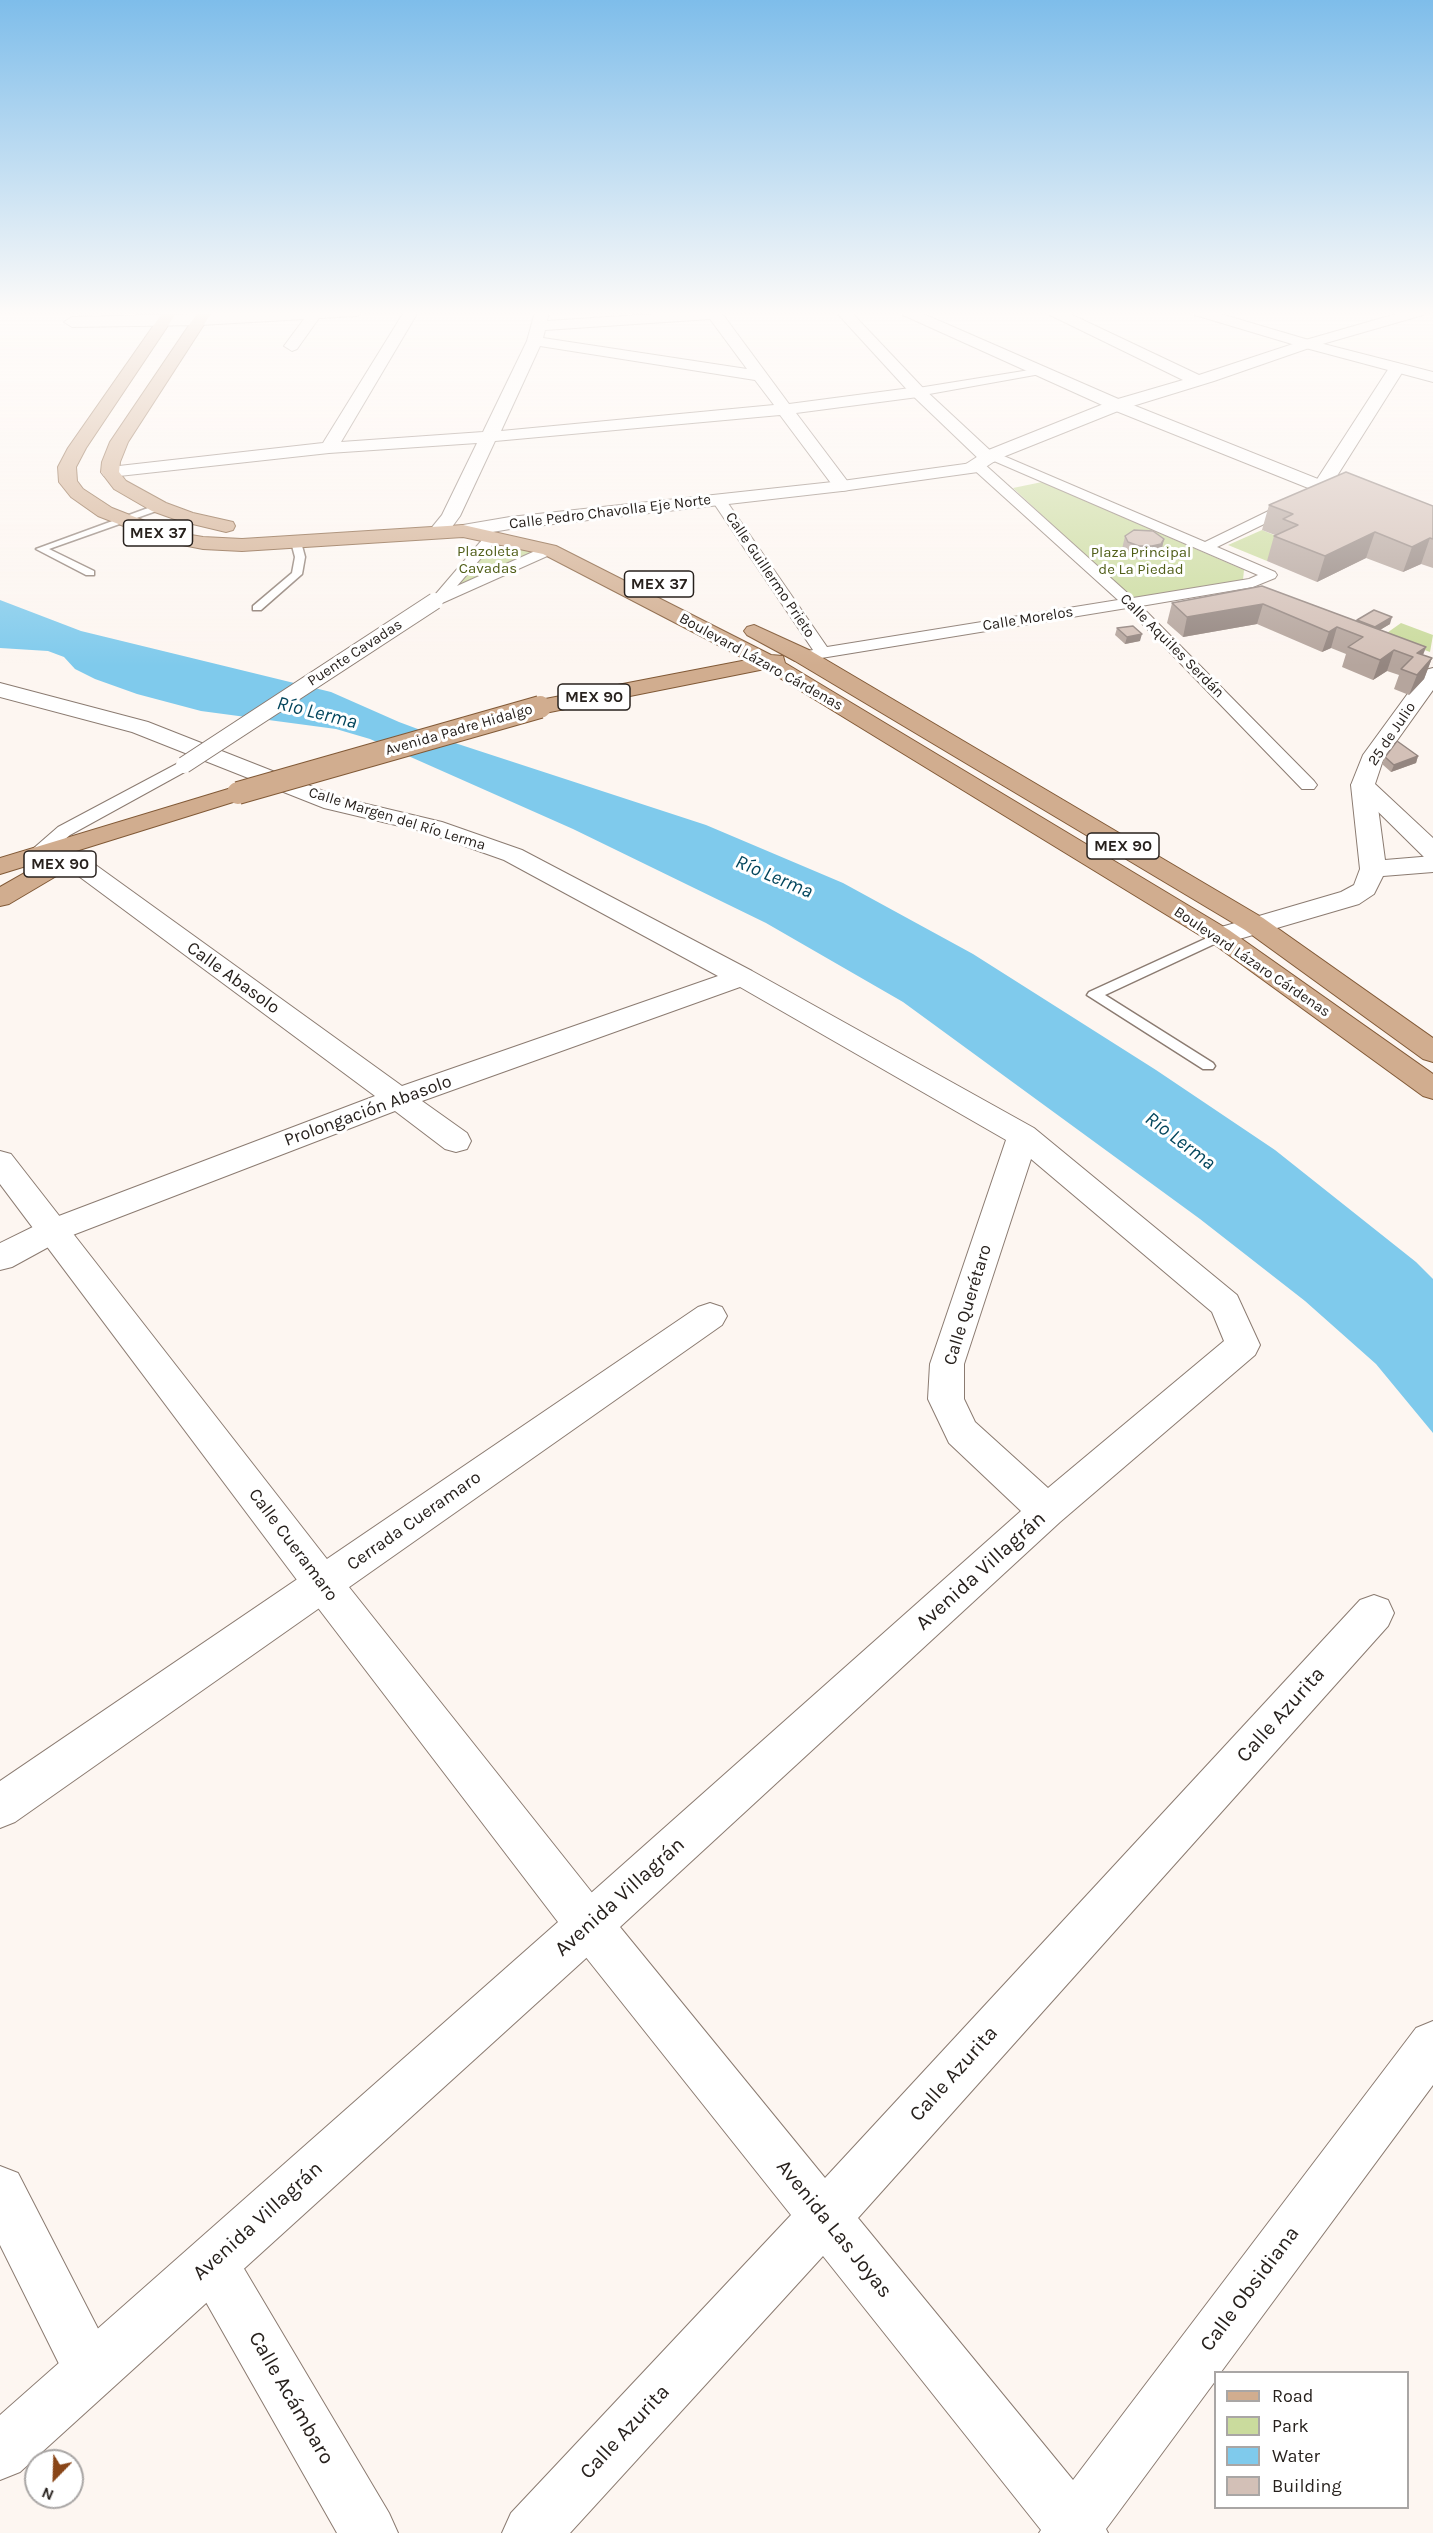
<!DOCTYPE html>
<meta charset="utf-8">
<style>
body{margin:0}
#map{position:relative;width:1433px;height:2533px;overflow:hidden;background:#fdf6f1;font-family:Karla,sans-serif}
canvas{display:block}
.legend{position:absolute;left:1214px;top:2371px;width:195px;height:138px;box-sizing:border-box;background:#fff;border:2px solid #a9a6a5;margin:0;padding:8px 10px;list-style:none;font-size:18px;color:#27211d}
.legend li{display:flex;align-items:center;gap:12px;height:30px}
.legend b{width:30px;border:2px solid #a9a6a5}
.north{position:absolute;left:24px;top:2449px;width:60px;height:60px;box-sizing:border-box;background:#fff;border:2px solid #a9a6a5;border-radius:50%;rotate:203deg;font-size:16px;font-weight:700;line-height:24px;text-align:center;color:#27211d}
.north::after{content:'';display:block;margin:auto;width:21px;height:27px;background:#894618;clip-path:polygon(50% 0,100% 100%,50% 72%,0 100%)}
</style>
<div id="map">
<canvas width="1433" height="2533"></canvas>
<ul class="legend">
<li><b style="height:8px;background:#d1ad8f"></b>Road</li>
<li><b style="height:16px;background:#cadb9d"></b>Park</li>
<li><b style="height:16px;background:#7fcaec"></b>Water</li>
<li><b style="height:16px;background:#d3c0b7"></b>Building</li>
</ul>
<div class="north">N</div>
</div>
<script>
const g = document.querySelector('canvas').getContext('2d');
g.lineJoin = 'round';
function fillPath(path, color) {
  g.fillStyle = color;
  g.fill(path, 'evenodd');
}
function toPath(rows) {
  const path = new Path2D();
  for (const r of rows) {
    path.moveTo(r[0], r[1]);
    for (let i = 2; i < r.length; i += 2) path.lineTo(r[i], r[i + 1]);
  }
  return path;
}
function trace(path, color, width, dash) {
  g.strokeStyle = color;
  g.lineWidth = width;
  g.lineCap = dash ? 'butt' : 'round';
  g.setLineDash(dash || []);
  g.stroke(path);
}
function label(font, color, halo, rows, align = 'center') {
  g.font = font + ' Karla,sans-serif';
  g.lineWidth = 6;
  g.setLineDash([]);
  g.textBaseline = 'middle';
  g.strokeStyle = halo;
  g.fillStyle = color;
  for (const [text, x, y, turn = 0] of rows) {
    g.save();
    g.translate(x, y);
    g.rotate((+turn || 0) * Math.PI / 180);
    g.textAlign = isNaN(turn) ? turn : align;
    if (halo) g.strokeText(text, 0, 0);
    g.fillText(text, 0, 0);
    g.restore();
  }
}
fillPath(toPath([
 [1042,482,1244,570,1243,580,1132,599,1013,488],
 [1262,530,1286,540,1291,550,1267,561,1228,545],
 [481,540,516,545,546,556,421,611],
 [1401,623,1433,635,1430,652,1384,635]
]), '#cadb9d');
fillPath(toPath([
 [0,600,81,631,331,692,399,722,458,744,706,825,843,883,973,954,1156,1070,1275,1150,1416,1262,1433,1279,1433,1433,1376,1364,1305,1301,1200,1219,903,1002,766,923,573,829,370,739,336,729,201,711,137,694,95,679,75,669,64,657,48,651,0,648]
]), '#7fcaec');
const service = toPath([
 [159,504,164,507,162,509,49,549,94,571,94,575,86,575,36,549,159,504],
 [296,539,301,542,305,557,302,574,261,610,253,610,253,606,292,573,295,557,291,542,296,539],
 [1220,932,1227,936,1225,939,1105,995,1213,1063,1215,1066,1213,1069,1203,1069,1087,995,1089,992,1220,932]
]);
const pedestrian = toPath([
 [1042,368,1048,371,1046,373,918,396,912,392,918,388,1042,368],
 [992,451,1205,542,1289,501,1299,501,1301,504,1299,507,1217,547,1275,572,1277,575,1275,578,1253,587,1141,606,1314,781,1317,785,1314,789,1302,789,1127,608,803,661,797,659,795,656,797,653,813,650,711,499,713,496,723,496,827,647,1118,600,972,468,971,465,972,462,977,461,982,462,1133,598,1249,579,1258,575,987,458,986,455,987,452,992,451],
 [493,532,500,536,457,586,544,547,549,546,556,550,554,553,440,604,430,604,428,601,430,598,434,596,488,533,493,532],
 [184,760,190,761,193,765,190,769,70,835,42,858,30,858,27,854,58,827,184,760]
]);
const minor = toPath([
 [277,312,364,312,357,316,319,318,297,349,292,351,284,346,304,319,200,325,72,327,64,322,72,317,277,312],
 [404,312,418,312,341,442,483,432,527,341,535,312,549,312,547,321,685,312,721,312,789,404,918,387,926,392,918,397,796,413,851,486,848,490,842,491,836,490,780,415,495,441,460,516,446,535,439,537,432,535,429,531,442,515,477,443,329,453,110,477,104,476,101,472,104,468,110,467,323,443,404,312],
 [710,319,747,369,543,338,545,330,710,319],
 [540,346,755,380,774,405,501,431,540,346],
 [1048,312,1066,312,1199,375,1302,341,1403,312,1425,312,1423,315,1312,347,1214,381,1123,409,998,459,978,472,966,472,963,468,966,464,986,451,1111,401,1183,380,1050,315,1048,312],
 [1397,363,1405,368,1330,487,1327,491,1315,491,1312,487,1389,368,1397,363],
 [0,683,148,722,341,798,442,822,522,850,752,971,1034,1128,1237,1295,1260,1345,1255,1355,1060,1522,620,1927,825,2178,1360,1600,1374,1595,1388,1600,1394,1613,1388,1626,858,2218,1073,2480,1416,2028,1433,2021,1433,2085,1221,2372,1216,2372,1216,2380,1106,2529,1108,2533,1039,2533,1041,2530,823,2256,570,2533,502,2533,511,2513,791,2215,573,1941,566,1925,573,1909,1021,1511,949,1443,928,1399,930,1364,1006,1140,740,987,422,1101,467,1133,471,1141,467,1149,456,1152,445,1149,395,1111,65,1238,12,1267,0,1270,0,1243,43,1222,375,1096,61,863,57,858,61,853,70,850,79,853,402,1086,718,976,504,860,425,832,324,808,132,732,0,697,0,683],
 [1031,1159,1212,1312,1224,1341,1048,1488,975,1422,964,1399,964,1364,1031,1159],
 [1363,778,1371,780,1375,785,1385,860,1433,856,1433,872,1383,876,1374,894,1359,904,1229,942,1220,944,1211,942,1207,936,1211,930,1341,892,1354,885,1360,869,1351,785,1355,780,1363,778],
 [710,1303,722,1307,727,1316,722,1325,15,1822,0,1828,0,1781,698,1307,710,1303],
 [0,2166,18,2173,110,2352,118,2371,110,2390,91,2398,72,2390,0,2245,0,2166],
 [212,2237,230,2245,389,2513,398,2533,337,2533,194,2281,186,2263,194,2245,212,2237]
]);
const tertiary = toPath([
 [836,312,851,312,924,389,994,454,997,458,994,462,982,462,912,395,836,312],
 [901,312,919,312,1123,401,1433,525,1433,538,1111,409,903,315,901,312],
 [1193,312,1214,312,1312,341,1433,372,1433,382,1302,347,1195,315,1193,312],
 [972,463,978,464,981,468,978,472,842,491,510,529,463,537,456,535,453,531,456,527,463,525,510,517,842,481,972,463],
 [1433,668,1433,690,1383,760,1375,784,1433,838,1433,860,1424,857,1351,785,1363,755,1425,670,1433,668],
 [0,1151,11,1154,337,1572,605,1909,612,1925,605,1941,20,2472,0,2480,0,2415,558,1922,309,1596,0,1184,0,1151]
]);
const primary = toPath([
 [163,312,177,312,86,448,76,467,77,481,83,489,112,508,173,532,203,537,242,539,463,525,556,546,771,655,783,656,785,663,1229,930,1433,1074,1433,1099,1423,1096,1211,942,765,669,540,714,532,712,529,707,532,702,540,700,747,660,543,554,463,537,242,551,203,549,162,541,98,516,71,497,59,482,58,467,68,448,163,312],
 [198,312,212,312,128,442,120,462,119,472,126,481,166,503,193,513,233,522,235,526,233,530,226,532,180,521,152,511,114,489,101,472,102,462,110,442,198,312],
 [754,625,811,651,1263,918,1433,1038,1433,1062,1423,1059,1245,930,795,661,747,635,744,631,747,627,754,625],
 [238,786,246,788,250,793,246,798,76,851,84,857,80,862,9,904,0,906,0,887,49,859,0,874,0,858,238,786]
]);
trace(service, '#8b7b71', 3);
trace(pedestrian, '#8b7b71', 2);
trace(minor, '#8b7b71', 2);
trace(tertiary, '#8b7b71', 2);
trace(primary, '#815936', 2);
fillPath(service, '#fff');
fillPath(pedestrian, '#fff');
fillPath(minor, '#fff');
fillPath(tertiary, '#fff');
fillPath(primary, '#d1ad8f');
const pedestrianBridge = toPath([
 [184,765,435,601]
]);
const primaryBridge = toPath([
 [238,793,540,707]
]);
trace(pedestrianBridge, '#8b7b71', 18, []);
trace(primaryBridge, '#815936', 24, []);
trace(pedestrianBridge, '#fff', 16);
trace(primaryBridge, '#d1ad8f', 22);
fillPath(toPath([
 [1269,505,1433,506,1433,568,1421,564,1403,572,1366,558,1317,582,1267,561,1274,536,1275,535,1262,530],
 [1125,536,1164,539,1161,552,1159,557,1149,560,1136,559,1126,555,1122,549],
 [1262,586,1356,621,1357,620,1390,624,1380,630,1426,647,1423,655,1432,658,1424,679,1409,695,1394,689,1399,675,1387,671,1373,680,1342,667,1346,654,1331,648,1322,652,1257,624,1183,637,1167,623,1172,603],
 [1117,628,1140,641,1125,644,1115,635],
 [1418,756,1416,763,1391,772,1382,764,1385,757]
]), '#b5a59d');
fillPath(toPath([
 [1375,532,1366,558,1317,582,1325,556],
 [1430,538,1421,564,1403,572,1412,547],
 [1164,539,1161,552,1159,557,1149,560,1152,546],
 [1263,604,1257,624,1183,637,1187,617],
 [1392,617,1390,624,1373,634,1375,627],
 [1337,627,1331,648,1322,652,1329,632],
 [1142,634,1140,641,1125,644,1127,637],
 [1426,647,1418,667,1417,653],
 [1394,650,1387,671,1373,680,1380,660],
 [1432,658,1424,679,1409,695,1417,675],
 [1418,756,1416,763,1391,772,1394,765]
]), '#948680');
const building = toPath([
 [1346,472,1433,506,1433,539,1430,538,1412,547,1375,532,1325,556,1274,536,1298,525,1283,519,1293,514,1269,505,1346,472],
 [1134,530,1153,531,1164,539,1161,544,1152,546,1139,546,1128,542,1125,536,1134,530],
 [1262,586,1426,647,1417,653,1432,658,1417,675,1401,669,1413,657,1394,650,1380,660,1348,647,1363,637,1337,627,1329,632,1263,604,1187,617,1172,603,1262,586],
 [1374,610,1392,617,1375,627,1357,620,1374,610],
 [1133,626,1142,634,1127,637,1117,628,1133,626],
 [1397,741,1418,756,1394,765,1385,757,1397,741]
]);
fillPath(building, '#d3c0b7');
trace(building, '#948680', 1.5);
const sky = g.createLinearGradient(0, 0, 0, 666);
sky.addColorStop(0, '#7ebdea');
sky.addColorStop(0.47, '#fefbf9');
sky.addColorStop(1, '#fefbf900');
g.fillStyle = sky;
g.fillRect(0, 0, 1433, 666);
label('15px', '#27211d', '#fff', [
 ["Calle Pedro Chavolla Eje Norte",610,512,-7],
 ["Calle Guillermo Prieto",770,575,56],
 ["Calle Morelos",1028,619,-9],
 ["Calle Aquiles Serdán",1172,646,45],
 ["Puente Cavadas",355,653,-33],
 ["Boulevard Lázaro Cárdenas",761,662,29],
 ["Avenida Padre Hidalgo",459,730,-16],
 ["25 de Julio",1392,734,-56],
 ["Calle Margen del Río Lerma",397,819,17],
 ["Boulevard Lázaro Cárdenas",1252,962,34]
]);
label('15px', '#505e18', '#fff', [
 ["Plazoleta",488,552],
 ["Cavadas",488,569],
 ["Plaza Principal",1141,553],
 ["de La Piedad",1141,570]
]);
for (const [x, y, w] of [
 [158,533,69],
 [659,584,69],
 [594,697,72],
 [1123,846,72],
 [60,864,72]
]) {
  const box = new Path2D();
  box.roundRect(x - w / 2, y - 13, w, 26, 4.5);
  g.fillStyle = '#fff';
  g.fill(box);
  trace(box, '#27211d', 1.5);
}
label('bold 16px', '#27211d', null, [
 ["MEX 37",158,533],
 ["MEX 37",659,584],
 ["MEX 90",594,697],
 ["MEX 90",1123,846],
 ["MEX 90",60,864]
]);
label('18px', '#27211d', '#fff', [
 ["Calle Abasolo",233,978,36],
 ["Prolongación Abasolo",368,1111,-20],
 ["Calle Querétaro",968,1305,-73],
 ["Cerrada Cueramaro",414,1521,-35],
 ["Calle Cueramaro",293,1545,53]
]);
label('italic 20px', '#03465d', '#fff', [
 ["Río Lerma",317,713,14],
 ["Río Lerma",774,877,23],
 ["Río Lerma",1180,1141,37]
]);
label('21px', '#27211d', '#fff', [
 ["Avenida Villagrán",981,1571,-42],
 ["Calle Azurita",1281,1715,-48],
 ["Avenida Villagrán",620,1897,-42],
 ["Calle Azurita",954,2074,-48],
 ["Avenida Villagrán",258,2221,-42],
 ["Avenida Las Joyas",834,2229,51],
 ["Calle Obsidiana",1250,2289,-53],
 ["Calle Acámbaro",291,2398,60],
 ["Calle Azurita",625,2432,-47]
]);
</script>
